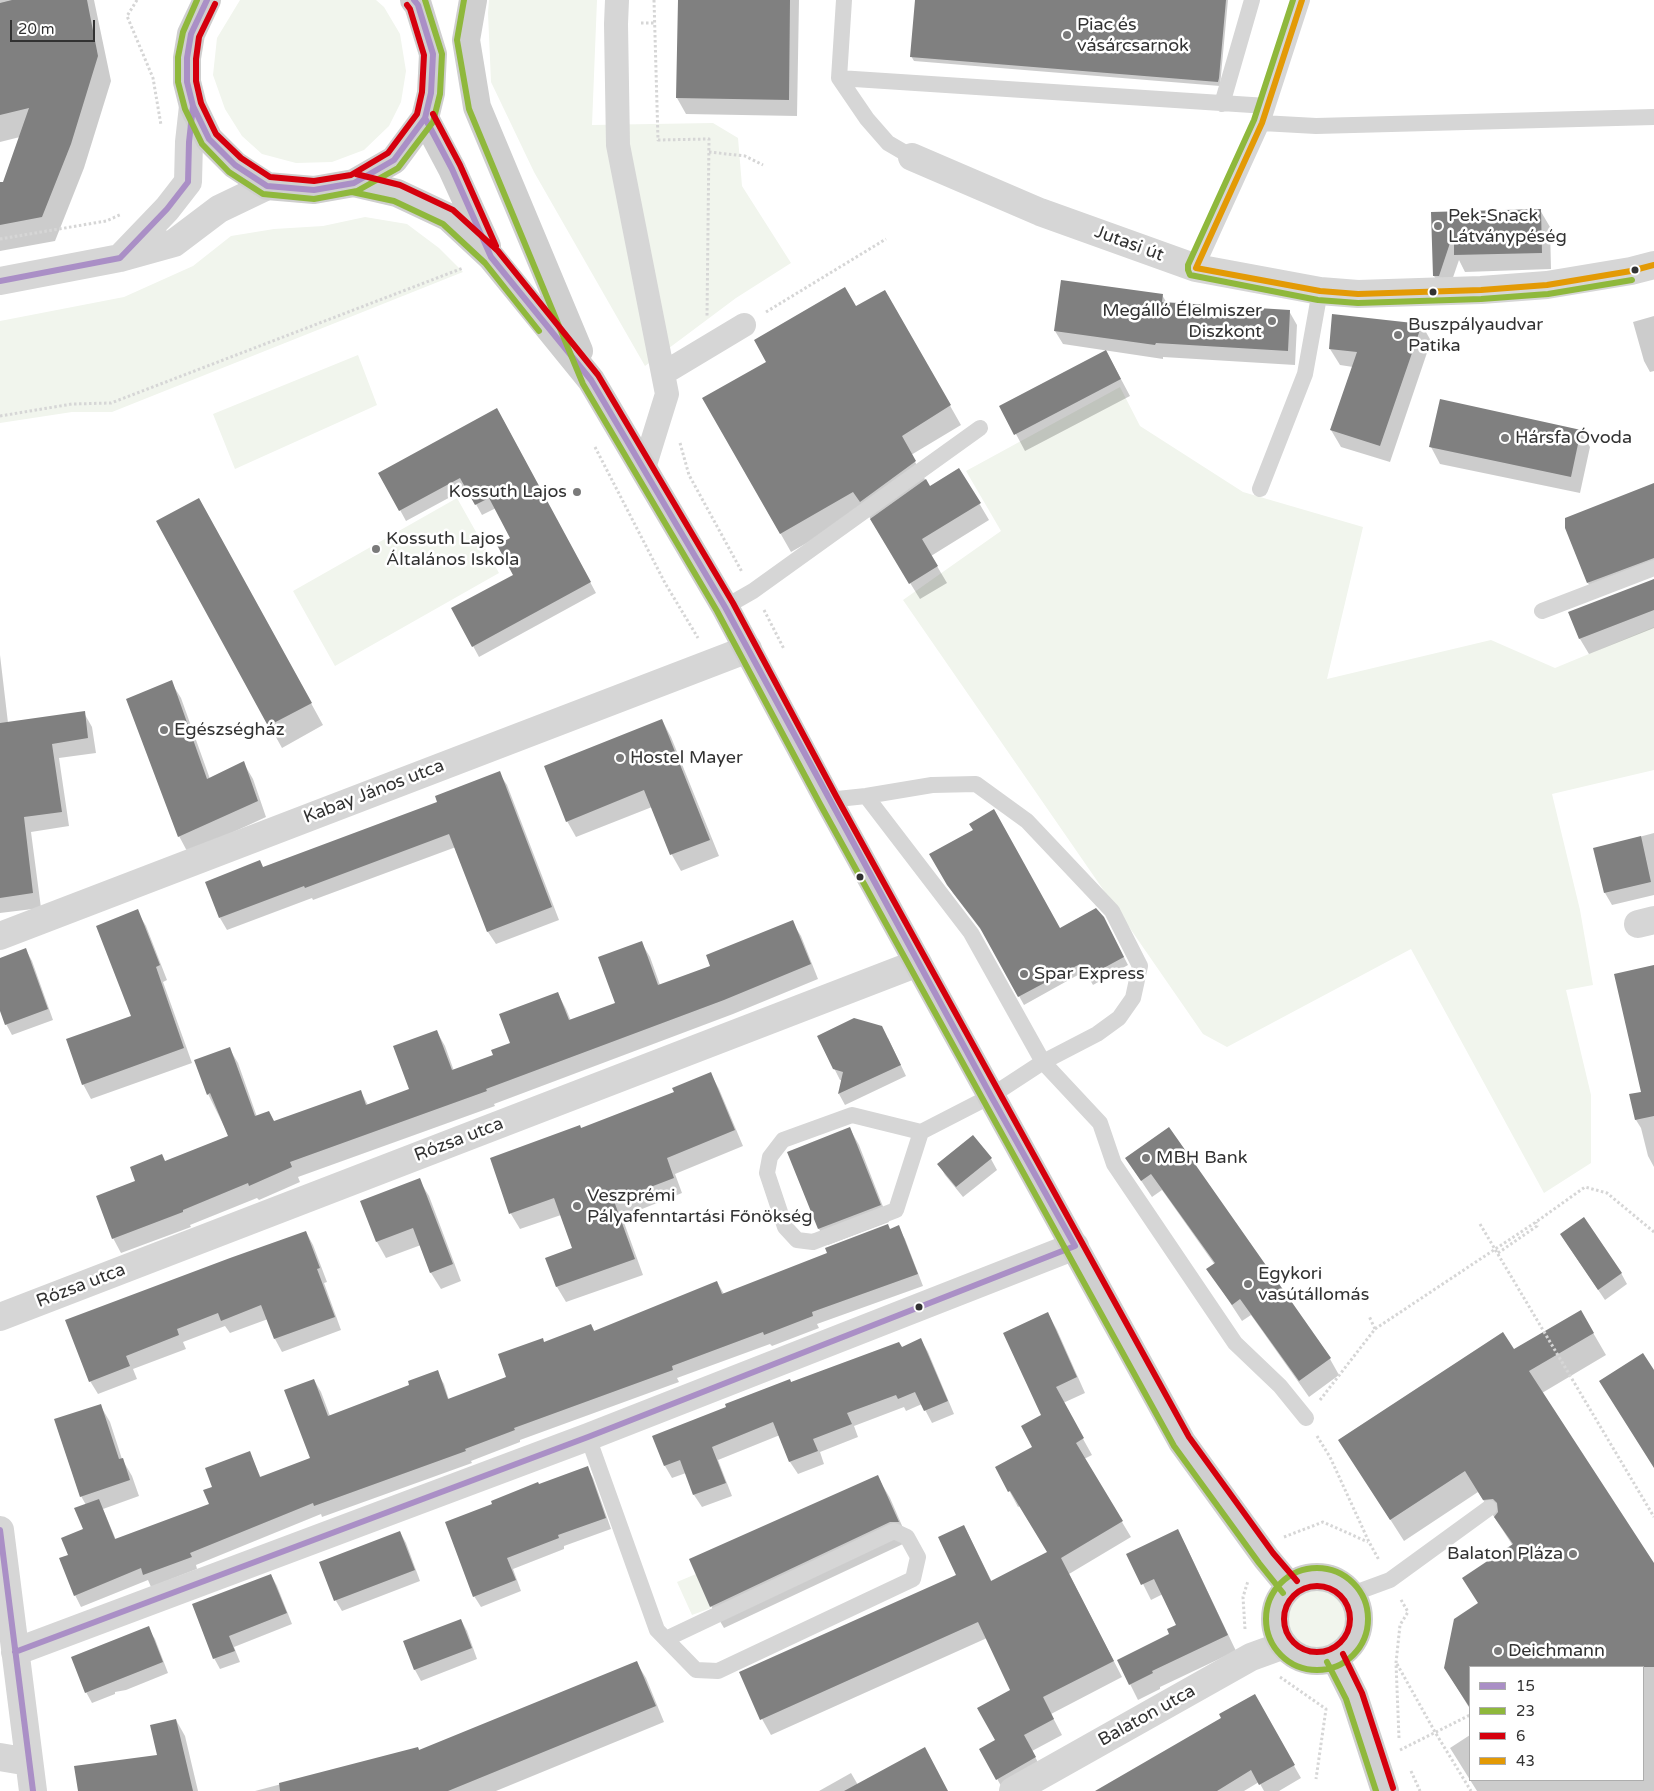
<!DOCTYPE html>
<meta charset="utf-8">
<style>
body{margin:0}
#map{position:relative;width:1654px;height:1791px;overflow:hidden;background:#fff;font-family:"Varela Round",sans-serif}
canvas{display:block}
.legend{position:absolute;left:1469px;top:1666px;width:175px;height:115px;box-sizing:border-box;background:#fff;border:1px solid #adadad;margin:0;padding:6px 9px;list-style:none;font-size:15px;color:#323232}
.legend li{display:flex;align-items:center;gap:10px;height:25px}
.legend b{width:25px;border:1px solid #adadad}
.scale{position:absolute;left:10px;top:20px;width:85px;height:22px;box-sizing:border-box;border:2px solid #323232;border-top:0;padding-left:6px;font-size:15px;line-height:18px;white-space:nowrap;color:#323232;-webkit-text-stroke:4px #fff;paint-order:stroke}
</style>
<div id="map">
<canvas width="1654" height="1791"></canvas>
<ul class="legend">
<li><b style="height:6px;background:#aa8fc6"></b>15</li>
<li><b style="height:6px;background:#8fb83c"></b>23</li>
<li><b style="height:6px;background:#d5000d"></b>6</li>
<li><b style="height:6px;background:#e39a05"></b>43</li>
</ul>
<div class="scale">20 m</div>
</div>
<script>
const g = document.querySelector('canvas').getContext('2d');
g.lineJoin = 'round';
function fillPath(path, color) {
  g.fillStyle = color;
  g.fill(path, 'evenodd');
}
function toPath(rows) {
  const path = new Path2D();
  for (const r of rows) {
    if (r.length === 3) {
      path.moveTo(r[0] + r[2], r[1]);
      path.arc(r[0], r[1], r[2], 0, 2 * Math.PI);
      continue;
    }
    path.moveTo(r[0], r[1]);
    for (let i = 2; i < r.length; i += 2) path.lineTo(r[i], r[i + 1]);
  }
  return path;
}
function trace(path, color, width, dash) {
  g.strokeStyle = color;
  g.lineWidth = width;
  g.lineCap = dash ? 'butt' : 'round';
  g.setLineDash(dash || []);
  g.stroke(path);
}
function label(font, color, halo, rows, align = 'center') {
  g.font = font + ' "Varela Round",sans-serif';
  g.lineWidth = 5;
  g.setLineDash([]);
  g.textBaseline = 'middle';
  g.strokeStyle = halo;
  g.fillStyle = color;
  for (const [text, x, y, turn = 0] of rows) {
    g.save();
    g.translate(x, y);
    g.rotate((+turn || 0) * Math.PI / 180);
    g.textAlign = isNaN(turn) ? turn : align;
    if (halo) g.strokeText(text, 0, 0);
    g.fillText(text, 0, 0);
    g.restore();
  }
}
fillPath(toPath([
 [240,0,376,0,384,7,400,34,406,71,401,102,389,126,364,150,332,162,296,163,262,154,242,136,225,109,213,75,217,38],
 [489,0,597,0,592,125,713,123,738,138,742,186,791,263,736,298,645,366,534,172,491,82,488,13],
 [365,217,407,224,439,248,463,272,112,412,72,412,0,423,0,321,124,297,193,266,231,236,274,229,323,226],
 [358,355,377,405,235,469,213,414],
 [1120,387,1140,426,1243,492,1363,527,1327,679,1491,640,1555,668,1654,627,1654,770,1552,794,1580,910,1593,985,1566,990,1591,1095,1591,1163,1544,1193,1411,949,1227,1047,1203,1034,903,600,1001,531,966,471],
 [457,498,499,573,335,666,293,591],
 [696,1574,711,1608,692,1615,677,1582],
 [1317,1619,42]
]), '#f1f5ed');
fillPath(toPath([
 [0,0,94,0,111,81,84,168,55,241,0,251,0,184,4,183,20,137,0,142],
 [679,0,799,0,797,116,686,114,677,98],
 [916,0,1228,0,1220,86,914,61,911,56],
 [1540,210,1550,227,1551,269,1465,272,1459,260,1448,292,1444,292,1434,276,1432,214],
 [885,291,961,425,911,455,930,488,979,503,989,520,931,556,947,583,920,599,865,510,791,552,704,399,768,362],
 [1162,295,1167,303,1289,311,1297,325,1295,365,1163,357,1163,359,1063,344,1055,331],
 [1654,316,1654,371,1650,372,1644,361,1633,322],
 [1422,325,1431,341,1390,462,1341,447,1331,430,1353,367,1340,365,1330,349],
 [1106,351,1130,396,1025,451,1001,406],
 [503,420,596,593,479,657,473,646,514,575,512,538,496,508,482,515,467,488,406,521,400,510],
 [1580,431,1590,447,1580,493,1440,464,1431,447],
 [1654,485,1654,575,1596,598,1588,583],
 [211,521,323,725,282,748,157,522],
 [1654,580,1654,628,1589,654,1580,639,1570,612],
 [0,655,8,723,84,713,92,727,96,753,59,758,69,826,31,832,41,908,0,913],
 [171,682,181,698,210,779,243,762,253,779,266,817,188,853,179,836],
 [662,720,671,737,719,856,681,871,672,855,652,807,576,837,567,821],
 [499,773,507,785,559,920,496,944,488,932,456,847,313,900,312,898,227,930,220,918,263,868,439,803],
 [1654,833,1654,895,1612,905,1605,893,1594,849],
 [931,854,1060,929,1108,926,1128,965,1093,985,1085,971,1024,1005,985,935,953,893],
 [137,911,146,926,167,980,163,982,192,1063,91,1099,83,1084,132,1016],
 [792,922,801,936,818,979,733,1014,494,1104,495,1106,298,1177,300,1182,259,1200,257,1198,190,1225,191,1227,121,1253,113,1238,136,1182,165,1162,229,1136,208,1094,229,1048,238,1063,257,1117,274,1122,361,1092,368,1105,411,1090,437,1032,445,1046,454,1071,495,1056,511,1044,558,994,566,1009,571,1021,617,1004,641,942,650,957,660,985,712,967],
 [26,950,32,961,53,1020,12,1035,6,1024,0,1008,0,959],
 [1654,967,1654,1167,1648,1156,1641,1128,1636,1120,1630,1095,1642,1092],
 [888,1038,906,1076,845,1105,839,1094,843,1080,840,1080,834,1068],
 [710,1073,719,1089,743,1146,675,1174,682,1193,622,1217,643,1275,566,1302,557,1287,547,1259,574,1249,561,1215,520,1229,511,1214,491,1159,581,1130,676,1093],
 [850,1129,859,1145,889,1222,828,1245,819,1229,789,1152],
 [1169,1129,1330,1359,1339,1375,1309,1397,1251,1315,1242,1321,1208,1269,1215,1265,1162,1190,1152,1197,1126,1158],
 [973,1137,991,1159,997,1170,963,1197,945,1175,939,1164],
 [419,1180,429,1196,461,1281,441,1289,431,1273,421,1245,386,1258,377,1242,362,1201],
 [898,1227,905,1239,923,1286,817,1324,819,1328,772,1346,770,1344,677,1378,679,1382,520,1440,520,1442,471,1461,472,1463,322,1517,321,1514,196,1565,197,1569,151,1587,148,1580,81,1607,75,1595,70,1555,84,1530,86,1505,81,1496,100,1405,110,1422,122,1459,132,1476,139,1496,103,1509,116,1540,210,1505,214,1487,249,1452,261,1478,311,1458,314,1380,321,1392,330,1416,411,1385,437,1372,444,1384,449,1400,508,1377,544,1343,591,1325,595,1332,717,1282,724,1294],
 [306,1232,313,1245,327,1282,324,1283,341,1330,282,1352,275,1339,268,1319,230,1333,225,1326,183,1342,186,1349,133,1369,137,1379,98,1394,90,1381,230,1259],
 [1561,1235,1621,1273,1627,1284,1605,1300],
 [1581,1312,1606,1355,1542,1393,1654,1565,1654,1791,1477,1791,1450,1748,1470,1735,1470,1780,1643,1780,1643,1667,1470,1667,1470,1709,1445,1668,1479,1604,1513,1546,1478,1492,1404,1541,1340,1441,1514,1350],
 [1048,1314,1057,1330,1085,1393,1063,1403,1092,1455,1084,1459,1131,1537,1069,1574,1122,1677,1051,1714,1062,1735,1032,1751,1044,1774,1004,1791,980,1749,997,1741,1012,1691,987,1638,771,1735,762,1719,958,1575,964,1526,992,1582,1049,1552,1020,1506,1018,1507,997,1468,1034,1447,1043,1415],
 [921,1340,928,1352,954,1414,932,1423,922,1404,906,1411,904,1407,854,1426,858,1437,820,1452,824,1464,798,1474,790,1462,780,1435,718,1460,732,1496,702,1507,694,1495,686,1473,672,1478,665,1466,654,1436,790,1383,902,1348],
 [587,1467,593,1478,611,1529,564,1546,564,1549,513,1569,521,1591,481,1607,474,1596,539,1485],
 [877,1476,890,1498,910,1544,903,1544,724,1628,711,1606,691,1560],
 [1178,1531,1186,1546,1236,1651,1160,1687,1160,1689,1138,1700,1130,1684,1178,1625,1163,1594,1151,1600,1128,1554],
 [400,1532,406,1543,420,1581,342,1611,336,1601,321,1562],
 [271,1575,277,1586,292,1624,234,1647,240,1662,220,1669,214,1658,194,1605],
 [461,1620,467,1631,477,1659,421,1681,415,1670,405,1642],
 [148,1628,155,1639,168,1673,126,1690,115,1692,115,1694,92,1703,86,1692],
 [636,1662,646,1678,664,1722,496,1791,255,1791,418,1748,420,1751],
 [1254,1696,1301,1778,1279,1791,1264,1791,1259,1782,1244,1791,1097,1791,1223,1718],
 [176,1720,185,1736,198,1791,167,1791],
 [851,1773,858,1785,948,1791,819,1791]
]), '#0003');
fillPath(toPath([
 [12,0,87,0,98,56,71,144,42,217,0,225,0,182,3,182,29,108,0,115,0,3],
 [678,0,790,0,789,100,676,98],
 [915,0,1226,0,1219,78,1218,82,910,57],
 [1541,209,1542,253,1454,255,1454,231,1439,276,1433,276,1431,212],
 [1061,280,1163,294,1162,302,1290,310,1288,351,1156,343,1155,345,1054,331],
 [845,287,856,306,885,290,951,405,902,436,916,461,860,502,853,492,780,534,702,398,766,362,754,340],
 [1332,314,1422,324,1380,446,1330,430,1357,352,1329,349],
 [1106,350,1121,379,1014,435,999,406],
 [1440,399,1581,430,1571,477,1429,447],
 [497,408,591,582,472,647,451,608,513,575,497,545,510,538,489,498,475,505,460,478,399,511,378,473],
 [959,468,981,503,922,539,938,566,909,584,870,519,926,479,930,486],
 [1654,483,1654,558,1587,583,1565,528,1565,518],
 [199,498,312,703,268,726,156,521],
 [1654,579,1654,610,1579,639,1568,612],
 [172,680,207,779,244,761,258,801,178,837,126,699],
 [85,711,88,738,52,744,62,812,24,817,33,893,0,898,0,723],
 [662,719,710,840,670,855,644,790,566,822,544,766],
 [500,771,552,907,487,932,449,834,305,888,304,886,219,918,205,882,260,860,263,867,437,802,435,796],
 [994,809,1060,928,1096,908,1104,917,1124,957,1087,977,1080,964,1018,997,980,928,947,885,929,854,973,830,969,824],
 [1641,836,1651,882,1604,893,1593,848],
 [138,909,160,965,156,967,184,1048,82,1085,66,1039,131,1016,96,926],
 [793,920,811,964,724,1000,486,1089,487,1091,290,1162,292,1167,249,1186,248,1183,183,1210,183,1212,112,1239,96,1196,135,1181,130,1167,162,1154,165,1161,228,1136,210,1093,207,1095,194,1060,230,1047,255,1116,269,1111,274,1121,361,1090,366,1105,409,1089,393,1046,437,1030,452,1070,493,1055,491,1050,510,1043,499,1014,558,992,569,1020,615,1003,598,957,642,941,658,985,710,966,706,955],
 [26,948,48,1009,5,1025,0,1011,0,958],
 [1654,965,1654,1116,1635,1120,1629,1094,1641,1092,1614,974],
 [854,1018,882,1026,901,1065,838,1094,843,1072,833,1069,817,1036],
 [711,1072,735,1130,667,1158,674,1178,614,1201,635,1259,556,1287,545,1258,572,1248,554,1198,509,1214,490,1158,580,1125,581,1128,674,1092,672,1088],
 [850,1127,881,1205,818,1229,787,1152],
 [1169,1127,1331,1358,1299,1381,1240,1299,1232,1305,1206,1269,1215,1263,1151,1174,1141,1181,1125,1158],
 [973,1135,992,1158,956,1187,937,1164],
 [420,1178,453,1264,430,1273,413,1228,376,1242,360,1201],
 [1584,1217,1622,1273,1598,1290,1560,1234],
 [888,1224,890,1229,899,1225,918,1274,812,1312,813,1316,764,1335,763,1332,672,1366,673,1370,514,1428,515,1430,465,1449,466,1451,314,1506,313,1503,190,1553,192,1557,143,1575,141,1568,74,1596,59,1558,68,1555,61,1538,83,1529,74,1508,99,1499,115,1539,209,1504,203,1490,212,1487,205,1468,250,1451,260,1477,310,1458,284,1390,314,1379,328,1416,409,1385,408,1381,438,1370,448,1399,506,1377,498,1354,543,1338,544,1342,591,1324,594,1331,717,1281,722,1294,827,1253,825,1248],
 [306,1231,320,1268,317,1269,335,1317,274,1339,261,1305,221,1321,218,1313,177,1329,179,1335,126,1356,130,1366,89,1382,65,1320,230,1258],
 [1581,1310,1594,1333,1529,1371,1654,1563,1654,1667,1470,1667,1470,1708,1444,1668,1454,1619,1478,1603,1462,1578,1513,1544,1494,1517,1498,1512,1497,1503,1493,1499,1483,1500,1465,1471,1390,1520,1338,1440,1503,1332,1514,1349],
 [1048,1312,1077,1377,1056,1387,1084,1438,1076,1443,1123,1521,1061,1558,1114,1661,1043,1697,1054,1719,1024,1735,1036,1757,996,1780,979,1749,995,1740,977,1708,1010,1690,978,1622,760,1720,739,1672,956,1575,938,1537,964,1525,991,1581,1047,1552,1010,1491,1008,1492,995,1467,1032,1447,1021,1426,1041,1415,1003,1333],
 [921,1338,948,1401,924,1411,915,1392,898,1399,896,1395,847,1413,852,1424,813,1439,818,1451,789,1462,773,1422,712,1447,726,1483,693,1495,680,1460,664,1466,652,1436,726,1407,725,1404,790,1379,791,1382,899,1342,902,1347],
 [1643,1353,1654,1370,1654,1468,1599,1381],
 [101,1404,119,1459,123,1458,130,1480,80,1497,54,1419],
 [588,1466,606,1518,558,1535,559,1538,507,1558,516,1580,473,1597,445,1522,492,1504,491,1501,538,1482,539,1484],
 [878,1475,899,1522,890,1522,710,1607,689,1559],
 [1178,1529,1228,1635,1152,1671,1153,1673,1129,1685,1117,1660,1169,1634,1167,1629,1176,1625,1154,1579,1141,1585,1126,1554],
 [400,1531,415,1570,334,1601,319,1562],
 [271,1574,287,1613,229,1636,235,1651,213,1659,192,1604],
 [461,1619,472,1648,414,1670,403,1641],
 [149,1626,163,1662,85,1693,71,1657],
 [637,1661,656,1706,448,1791,280,1791,279,1783,418,1747,419,1750],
 [1255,1694,1295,1765,1259,1785,1251,1770,1217,1791,1095,1791,1221,1718,1219,1714],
 [176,1719,193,1791,78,1791,74,1766,157,1755,150,1725],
 [925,1747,948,1791,844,1791]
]), '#808080');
trace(toPath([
 [137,0,127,16,153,78,161,125],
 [654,0,658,140,709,139,707,317],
 [641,23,654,23],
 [709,152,745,156,763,165],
 [0,239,106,221,122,214],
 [766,312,886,239],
 [0,416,72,404,111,403,463,268],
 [680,443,689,475,742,572],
 [595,447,665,583,698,638],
 [764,610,784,649],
 [1480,1224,1654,1517],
 [1498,1253,1537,1226,1536,1222],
 [1375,1329,1536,1222,1585,1187,1607,1193,1654,1232],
 [1320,1400,1375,1329,1369,1316],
 [1317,1436,1330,1457,1369,1542,1379,1560],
 [1284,1537,1323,1522,1368,1542],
 [1245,1629,1243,1597,1248,1581],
 [1397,1664,1435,1732,1471,1791],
 [1280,1677,1326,1709,1316,1779],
 [1399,1738,1396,1663,1400,1625,1408,1612,1400,1598],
 [1400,1750,1470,1715],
 [1411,1771,1420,1791]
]), '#d6d6d6', 3, [2.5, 2.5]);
trace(toPath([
 [844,0,839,78,867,119,888,143,912,157],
 [839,78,1267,106],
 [1222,104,1252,0],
 [1262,123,1316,126,1654,117],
 [1196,268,1262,123,1302,0],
 [1260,489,1305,374,1320,291],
 [725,607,753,591,980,428],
 [1542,611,1654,568],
 [866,796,971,933,1043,1062,1100,1123,1114,1164,1235,1343,1280,1386,1306,1418],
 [828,800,866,796,932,785,976,784,1027,821,1112,911,1140,966,1133,998,1119,1018,1097,1034,1043,1062,991,1096,921,1132,896,1210,813,1242,797,1240,785,1227,767,1173,770,1157,783,1140,852,1115,921,1132],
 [588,1437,657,1630,696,1670,718,1671,913,1579,918,1557,907,1537,894,1531,666,1639],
 [1352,1594,1390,1580,1489,1508]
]), '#d6d6d6', 16);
trace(toPath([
 [617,0,616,24,618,145,667,394,644,468],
 [664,373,744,325]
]), '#d6d6d6', 24);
trace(toPath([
 [912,157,1040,212,1196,268,1320,291,1358,294,1481,290,1547,285,1631,271,1654,265],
 [1638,924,1654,920],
 [0,936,748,649],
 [0,1317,918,963],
 [0,1530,33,1791],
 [15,1652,588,1437,1075,1246],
 [0,1757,29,1762],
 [1013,1791,1251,1657,1284,1645]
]), '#d6d6d6', 28);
trace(toPath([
 [120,258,167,209,188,182,189,142,193,106],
 [0,281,120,258,174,243,219,209,267,186]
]), '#d6d6d6', 28);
trace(toPath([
 [207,0,191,34,187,58,187,82,193,106,209,139,235,165,267,186,314,190,354,183,394,160,425,118,431,93,433,54,418,5,414,0],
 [473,0,466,40,477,107,579,351],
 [425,118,452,169,487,246],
 [354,183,397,193,448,217,491,257,591,380,725,607,828,800,1182,1442,1266,1558,1290,1587],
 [1317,1619,42],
 [1335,1658,1354,1696,1385,1791]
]), '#cfcfcf', 28);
trace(toPath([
 [207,0,191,34,187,58,187,82,193,106,209,139,235,165,267,186,314,190,354,183,394,160,425,118,431,93,433,54,418,5,414,0],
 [425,118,452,169,491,257,591,380,725,607,991,1096,1075,1246],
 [0,281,120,258,167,209,188,182,189,142,193,106],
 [0,1530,33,1791],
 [15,1652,588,1437,1075,1246]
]), '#aa8fc6', 6);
trace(toPath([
 [197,0,183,32,178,57,178,82,185,109,202,144,229,172,263,194,314,199,357,191,398,168,433,122,440,94,442,54,425,0],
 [464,0,457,40,469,109,583,384,717,611,820,804,1174,1446,1259,1563,1283,1593],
 [1293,0,1254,120,1188,265,1188,270,1190,275,1318,300,1358,303,1481,299,1548,294,1632,280],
 [352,192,394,201,443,224,485,263,539,331],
 [1317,1619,51],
 [1327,1662,1346,1699,1376,1791]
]), '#8fb83c', 6);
trace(toPath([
 [215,4,199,37,196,59,196,81,201,103,216,134,241,158,270,177,314,181,351,175,388,153,417,114,422,92,424,55,410,9,407,5],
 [433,114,460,165,496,246],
 [356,174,400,185,453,210,498,251,598,375,733,603,836,796,1189,1437,1273,1553,1297,1581],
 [1317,1619,33],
 [1343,1654,1362,1693,1393,1788]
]), '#d5000d', 6);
trace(toPath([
 [1302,0,1262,123,1196,268,1320,291,1358,294,1481,290,1547,285,1631,271,1654,265]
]), '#e39a05', 6);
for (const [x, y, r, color] of [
 [1067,35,5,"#7a7a7a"],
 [1438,226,5,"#7a7a7a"],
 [1635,270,4.5,"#323232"],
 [1433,292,4.5,"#323232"],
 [1272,321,5,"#7a7a7a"],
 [1398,335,5,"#7a7a7a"],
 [1505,438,5,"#7a7a7a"],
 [577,492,5,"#7a7a7a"],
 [376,549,5,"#7a7a7a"],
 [164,730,5,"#7a7a7a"],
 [620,758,5,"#7a7a7a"],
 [860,877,4.5,"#323232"],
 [1024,974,5,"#7a7a7a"],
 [1146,1158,5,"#7a7a7a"],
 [577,1206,5,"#7a7a7a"],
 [1248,1284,5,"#7a7a7a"],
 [919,1307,4.5,"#323232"],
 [1573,1554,5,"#7a7a7a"],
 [1498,1651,5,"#7a7a7a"]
]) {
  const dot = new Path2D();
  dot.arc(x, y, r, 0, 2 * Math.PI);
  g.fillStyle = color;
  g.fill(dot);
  trace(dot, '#fff', 2);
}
label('18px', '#323232', '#fff', [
 ["Piac és",1077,25],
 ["vásárcsarnok",1077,46],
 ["Pek-Snack",1448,216],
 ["Látványpéség",1448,237],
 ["Megálló Élelmiszer",1262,311,"right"],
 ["Diszkont",1262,332,"right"],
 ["Buszpályaudvar",1408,325],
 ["Patika",1408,346],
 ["Hársfa Óvoda",1515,438],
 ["Kossuth Lajos",567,492,"right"],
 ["Kossuth Lajos",386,539],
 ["Általános Iskola",386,560],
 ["Egészségház",174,730],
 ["Hostel Mayer",630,758],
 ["Spar Express",1034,974],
 ["MBH Bank",1156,1158],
 ["Veszprémi",587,1196],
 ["Pályafenntartási Főnökség",587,1217],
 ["Egykori",1258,1274],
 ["vasútállomás",1258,1295],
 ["Balaton Pláza",1563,1554,"right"],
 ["Deichmann",1508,1651]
], 'left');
label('18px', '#323232', '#fff', [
 ["Jutasi út",1129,244,20],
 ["Kabay János utca",374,792,-21],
 ["Rózsa utca",459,1140,-21],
 ["Rózsa utca",81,1286,-21],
 ["Balaton utca",1147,1716,-29]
]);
</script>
